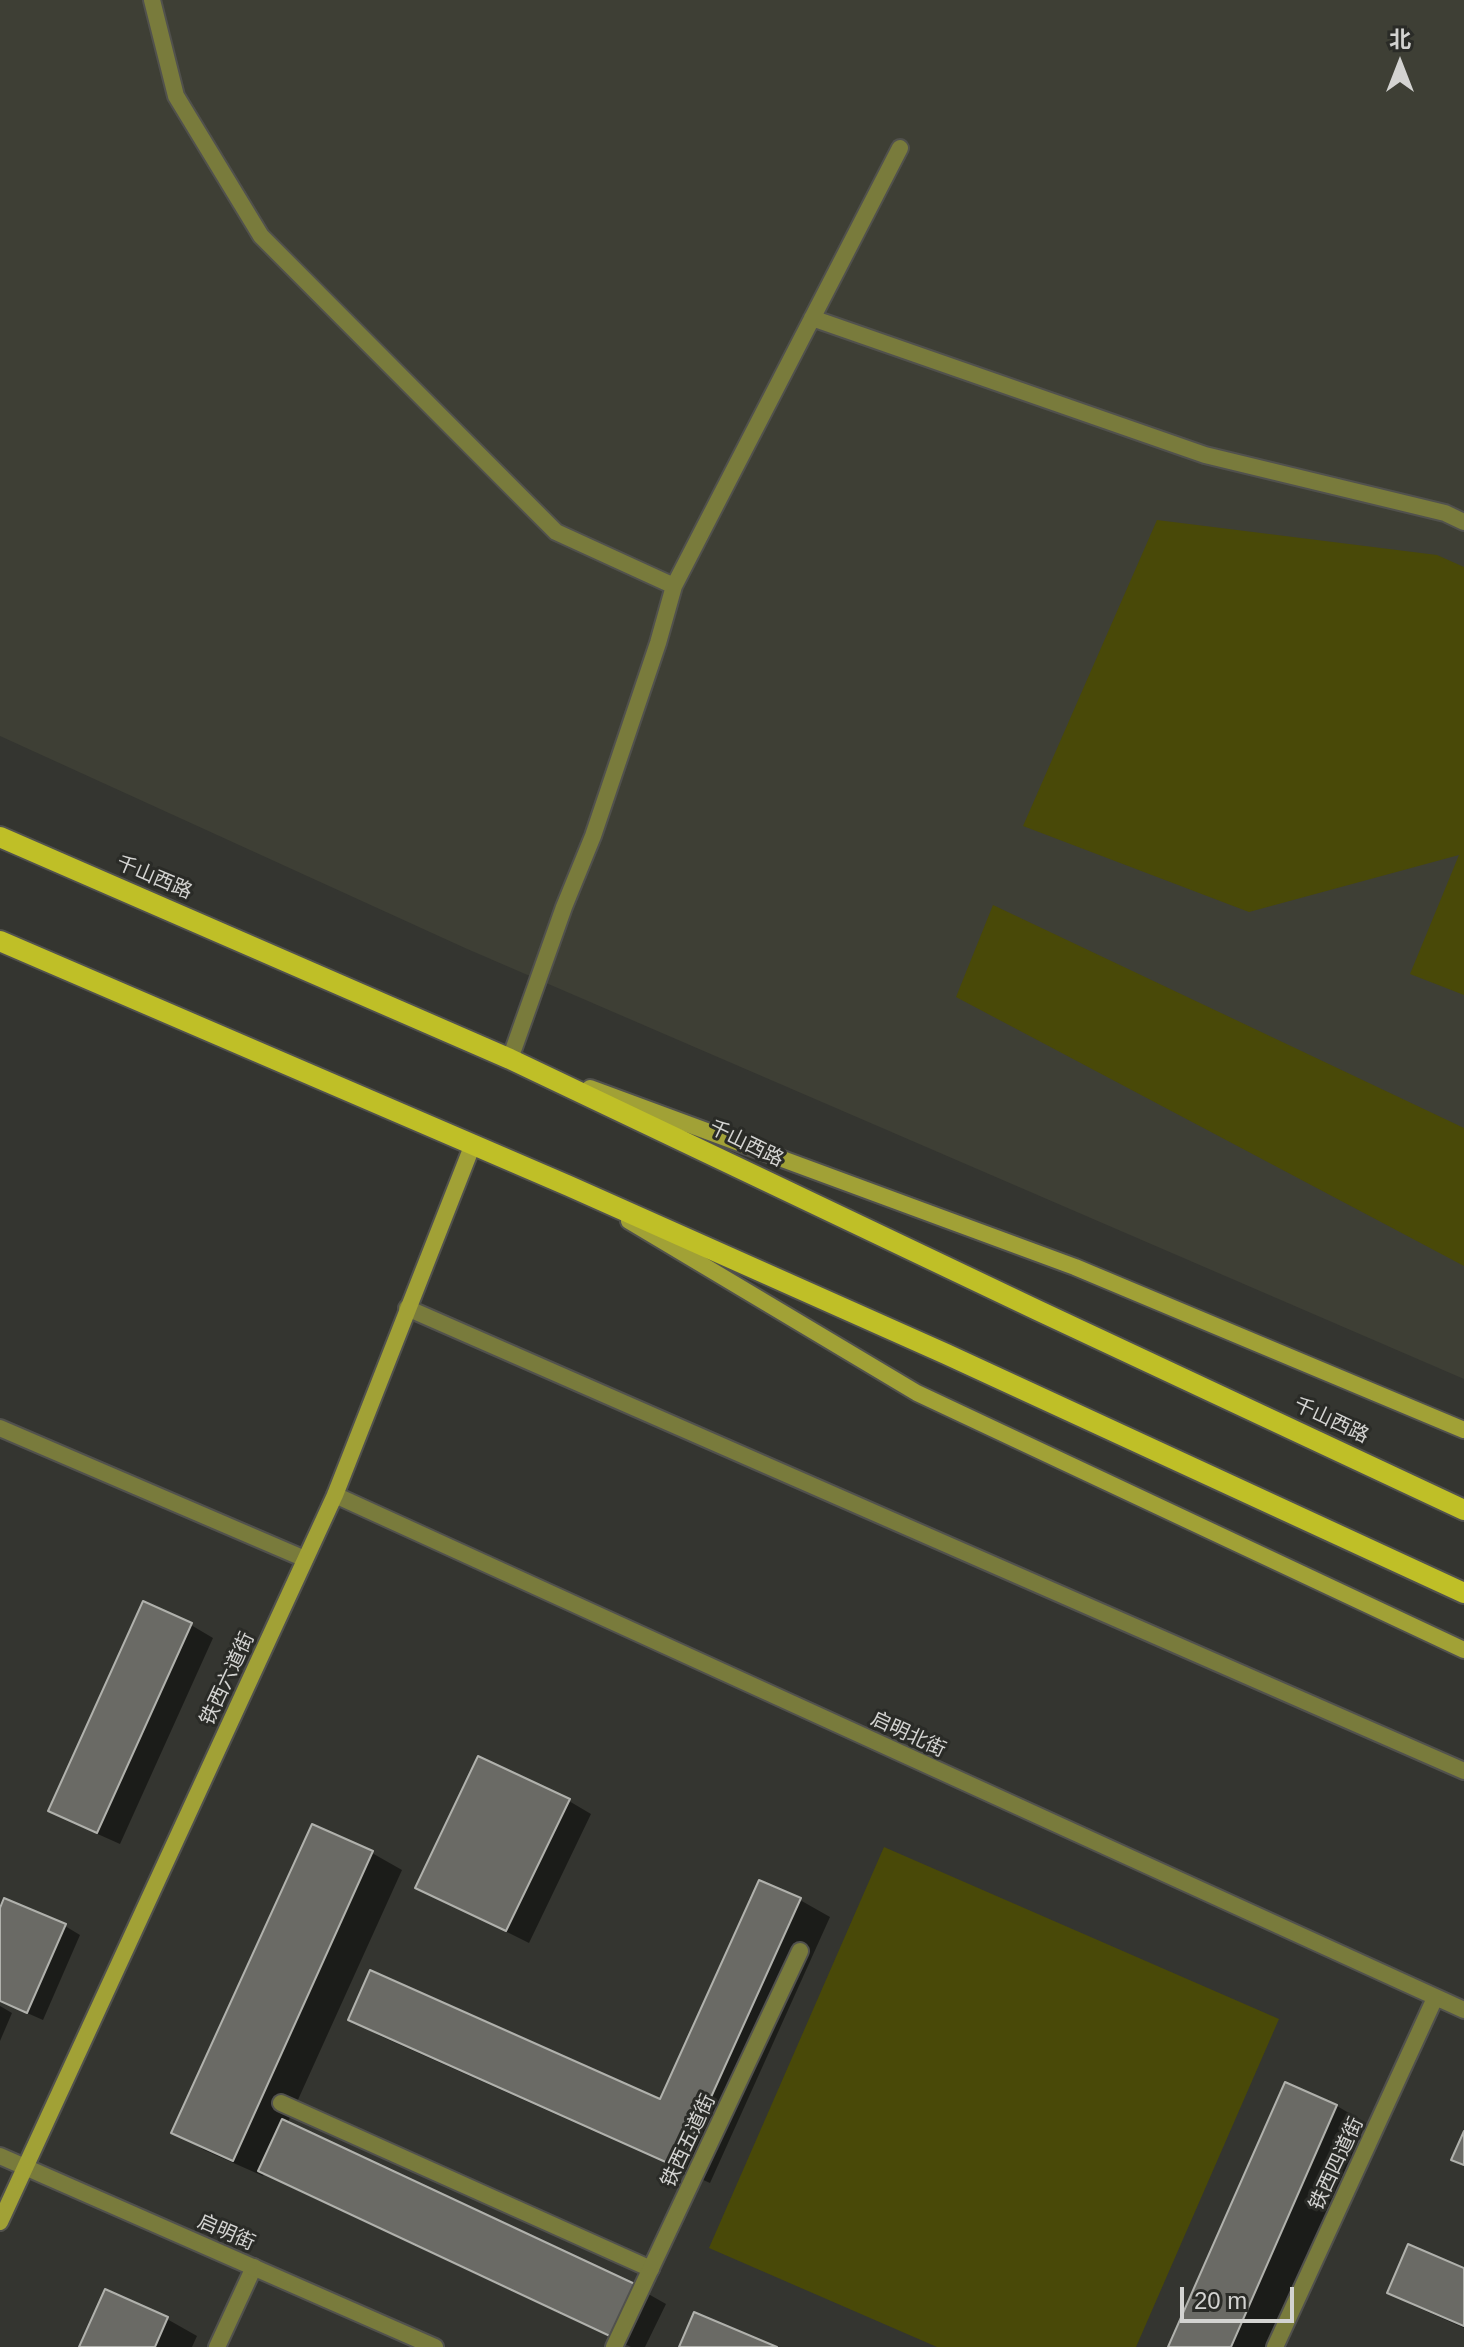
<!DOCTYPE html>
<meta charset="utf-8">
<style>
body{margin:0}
#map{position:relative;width:1464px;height:2347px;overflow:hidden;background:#343530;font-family:Helvetica,"Noto Sans SC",sans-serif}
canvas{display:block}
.north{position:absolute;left:1360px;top:24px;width:80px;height:80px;-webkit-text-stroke:6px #2a2b27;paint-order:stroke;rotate:0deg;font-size:22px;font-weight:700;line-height:32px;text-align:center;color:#d3d3d1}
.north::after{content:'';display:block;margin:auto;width:28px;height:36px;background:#d3d3d1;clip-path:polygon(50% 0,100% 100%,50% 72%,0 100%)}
.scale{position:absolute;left:1180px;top:2287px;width:114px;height:36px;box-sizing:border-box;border:4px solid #d3d3d1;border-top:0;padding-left:10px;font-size:24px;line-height:28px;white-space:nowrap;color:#d3d3d1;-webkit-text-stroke:6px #2a2b27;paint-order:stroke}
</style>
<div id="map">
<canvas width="1464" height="2347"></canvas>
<div class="north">北</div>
<div class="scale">20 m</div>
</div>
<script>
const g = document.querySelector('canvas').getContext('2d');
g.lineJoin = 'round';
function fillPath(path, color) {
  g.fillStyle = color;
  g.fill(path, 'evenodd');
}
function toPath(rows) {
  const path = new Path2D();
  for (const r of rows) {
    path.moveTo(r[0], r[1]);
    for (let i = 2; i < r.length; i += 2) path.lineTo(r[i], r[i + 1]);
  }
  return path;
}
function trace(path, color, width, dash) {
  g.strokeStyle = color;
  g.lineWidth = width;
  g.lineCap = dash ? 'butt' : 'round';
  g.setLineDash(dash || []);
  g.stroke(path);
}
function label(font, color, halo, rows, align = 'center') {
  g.font = font + ' Helvetica,"Noto Sans SC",sans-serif';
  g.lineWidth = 6;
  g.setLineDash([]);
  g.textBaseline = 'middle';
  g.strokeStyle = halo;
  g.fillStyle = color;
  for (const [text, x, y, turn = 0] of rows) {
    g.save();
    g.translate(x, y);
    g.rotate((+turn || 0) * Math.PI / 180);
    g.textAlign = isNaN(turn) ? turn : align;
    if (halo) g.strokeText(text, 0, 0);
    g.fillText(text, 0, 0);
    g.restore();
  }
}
fillPath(toPath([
 [0,0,1464,0,1464,1379,465,948,0,736]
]), '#3e3f35');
fillPath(toPath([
 [1157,520,1437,555,1464,567,1464,995,1410,974,1459,855,1249,912,1023,826],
 [993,905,1464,1128,1464,1266,956,997],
 [884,1847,1279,2019,1136,2347,937,2347,709,2248]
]), '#494908');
fillPath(toPath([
 [191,1625,213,1638,120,1844,73,1823,51,1810],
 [569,1801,591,1814,529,1943,417,1887],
 [313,1826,372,1853,402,1870,287,2124,636,2287,666,2304,645,2347,631,2347,290,2187,265,2172,263,2176,204,2150,174,2132],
 [760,1882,800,1900,830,1917,710,2183,380,2036,350,2019,661,2102],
 [0,1913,65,1926,80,1935,43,2020,0,2001],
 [0,2006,12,2013,0,2041],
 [1286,2084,1337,2106,1366,2123,1268,2347,1170,2347],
 [1464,2270,1464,2328,1412,2305,1389,2292],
 [167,2319,197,2336,192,2347,82,2347]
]), '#0007');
const building = toPath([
 [143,1601,192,1623,97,1833,48,1811,143,1601],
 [478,1756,570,1799,506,1931,415,1888,478,1756],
 [312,1824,373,1851,233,2161,171,2133,312,1824],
 [759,1880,801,1898,679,2168,348,2020,370,1970,660,2099,759,1880],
 [4,1898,66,1924,27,2013,0,2001,0,1908,4,1898],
 [1285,2082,1337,2105,1231,2347,1168,2347,1285,2082],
 [282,2119,637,2285,612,2337,258,2171,282,2119],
 [1464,2131,1464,2165,1451,2160,1464,2131],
 [1408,2244,1464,2268,1464,2326,1387,2293,1408,2244],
 [105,2289,168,2317,155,2347,79,2347,105,2289],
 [694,2312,777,2347,679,2347,694,2312]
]);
fillPath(building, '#6a6a65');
trace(building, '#b0b1ac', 2);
const lane = toPath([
 [152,0,176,96,261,236,556,532,674,586],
 [812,318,1205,455,1445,513,1464,522],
 [510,1059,564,907,593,836,658,643,674,586,900,148],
 [407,1308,1464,1771],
 [281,2103,651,2269],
 [217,2347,254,2267]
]);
const street = toPath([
 [0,1428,305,1559],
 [335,1495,1464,2010],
 [0,2156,435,2347],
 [614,2347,800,1951],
 [1275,2347,1435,1998]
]);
const secondary = toPath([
 [590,1088,1075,1267,1464,1430],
 [629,1221,917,1393,1464,1650],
 [0,2222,335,1495,473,1144]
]);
const primary = toPath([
 [0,837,510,1059,1037,1310,1464,1510],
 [0,941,569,1186,946,1354,1464,1593]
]);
trace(lane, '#51514d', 20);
trace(street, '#51514d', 20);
trace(secondary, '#51514d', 20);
trace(primary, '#51514d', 24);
trace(lane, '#797b3c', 16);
trace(street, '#797b3c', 16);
trace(secondary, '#a1a136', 16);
trace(primary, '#bfbf27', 20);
label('20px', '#d3d3d1', '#2a2b27', [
 ["千山西路",154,878,23],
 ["千山西路",746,1144,26],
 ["千山西路",1331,1421,25],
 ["铁西六道街",228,1679,-65],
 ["启明北街",908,1735,25],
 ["铁西五道街",689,2141,-65],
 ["铁西四道街",1337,2164,-65],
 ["启明街",226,2233,24]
]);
</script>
